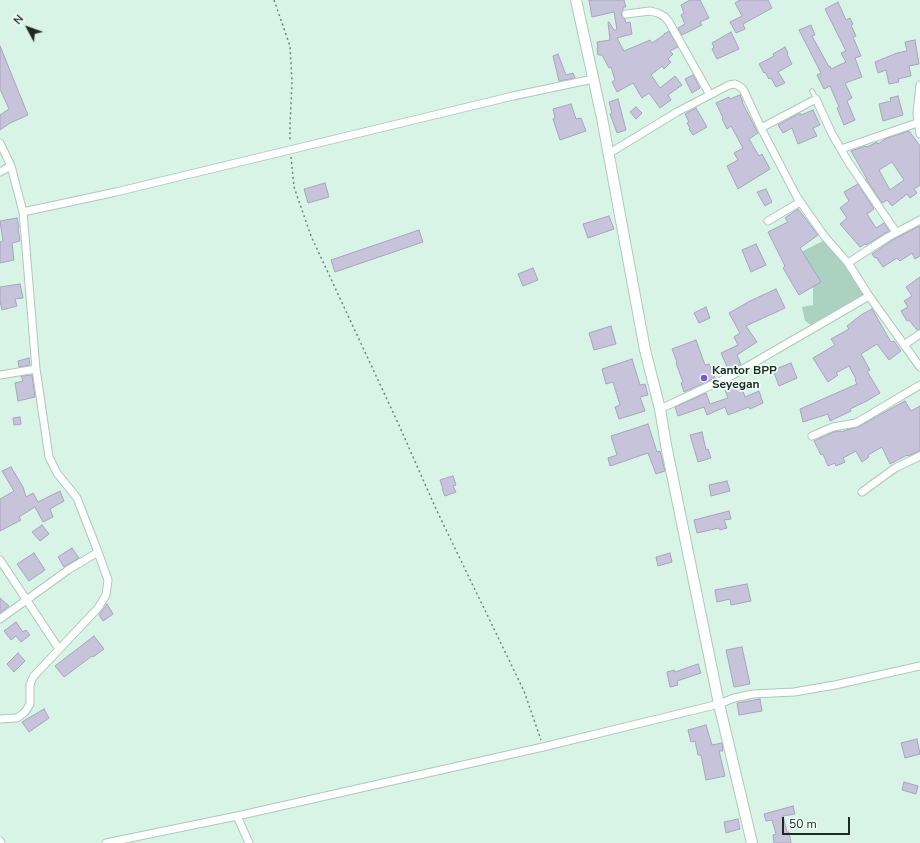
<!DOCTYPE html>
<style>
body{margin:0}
#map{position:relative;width:920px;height:843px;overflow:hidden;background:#d7f4e6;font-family:"Nunito Sans",sans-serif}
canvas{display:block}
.north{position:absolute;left:8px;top:8px;width:40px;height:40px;-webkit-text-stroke:3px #edfef6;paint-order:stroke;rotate:311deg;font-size:11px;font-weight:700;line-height:16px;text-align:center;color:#1e2824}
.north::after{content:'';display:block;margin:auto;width:14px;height:18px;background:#1e2824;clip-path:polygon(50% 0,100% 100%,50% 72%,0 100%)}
.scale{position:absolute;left:782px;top:817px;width:68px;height:18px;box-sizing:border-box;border:2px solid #1e2824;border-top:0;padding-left:5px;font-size:12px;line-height:14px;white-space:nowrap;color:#1e2824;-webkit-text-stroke:3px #edfef6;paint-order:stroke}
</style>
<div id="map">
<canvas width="920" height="843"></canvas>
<div class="north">N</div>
<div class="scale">50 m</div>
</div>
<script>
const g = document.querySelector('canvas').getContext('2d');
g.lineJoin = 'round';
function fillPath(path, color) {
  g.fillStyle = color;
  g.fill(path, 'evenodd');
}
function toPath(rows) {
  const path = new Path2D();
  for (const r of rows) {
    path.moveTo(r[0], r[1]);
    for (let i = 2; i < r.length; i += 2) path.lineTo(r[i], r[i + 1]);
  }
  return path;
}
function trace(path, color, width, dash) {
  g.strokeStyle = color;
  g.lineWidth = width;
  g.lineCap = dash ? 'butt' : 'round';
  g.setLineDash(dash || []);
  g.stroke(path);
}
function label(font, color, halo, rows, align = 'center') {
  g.font = font + ' "Nunito Sans",sans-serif';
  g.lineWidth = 3.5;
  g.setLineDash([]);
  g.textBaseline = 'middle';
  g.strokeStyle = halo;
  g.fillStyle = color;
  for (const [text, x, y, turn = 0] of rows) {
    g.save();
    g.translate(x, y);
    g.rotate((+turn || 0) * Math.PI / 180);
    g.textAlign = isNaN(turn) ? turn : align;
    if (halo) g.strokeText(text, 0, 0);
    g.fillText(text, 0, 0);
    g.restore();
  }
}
fillPath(toPath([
 [827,239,866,291,861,298,813,326,805,321,802,307,813,305,813,287,799,253]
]), '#abd1c0');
const building = toPath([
 [589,0,624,0,626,7,623,7,623,10,621,15,625,19,626,23,630,22,632,34,617,38,624,51,650,40,652,43,664,35,664,34,669,31,678,47,670,51,673,54,668,59,671,62,664,69,662,66,651,75,660,88,675,76,682,85,668,95,671,100,660,108,649,93,642,98,633,83,617,92,612,82,615,80,611,67,609,68,602,55,598,55,597,48,598,48,597,42,610,40,608,22,609,22,614,30,617,30,614,12,592,17,589,0],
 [690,0,700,0,709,18,700,22,702,25,682,35,678,28,685,24,681,15,684,13,681,5,690,0],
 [740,0,768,0,772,8,743,24,745,29,736,33,730,22,742,16,735,3,740,0],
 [838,2,846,20,850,18,853,24,851,25,856,36,853,37,861,56,855,58,862,77,845,83,852,98,847,101,855,120,844,125,837,108,839,107,830,86,824,89,817,75,821,73,799,30,811,25,815,35,812,36,829,67,830,66,831,69,846,62,841,53,846,51,825,9,838,2],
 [731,32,739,49,717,59,712,49,714,47,712,43,731,32],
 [915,40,919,64,909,66,911,76,898,79,899,82,889,84,886,70,878,73,875,62,897,53,907,51,905,42,915,40],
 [0,46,28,115,10,123,0,130,0,115,9,109,0,89,0,46],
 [785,47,788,53,787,54,792,64,778,72,785,83,776,87,771,78,769,79,765,72,764,73,759,64,774,56,773,54,785,47],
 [558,54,566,75,573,73,575,78,559,81,553,56,558,54],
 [693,75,700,88,692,93,685,79,693,75],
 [740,95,743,102,742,102,758,133,749,139,759,156,762,154,770,169,738,189,727,166,738,160,734,153,743,148,731,126,727,129,722,119,723,118,716,103,729,97,730,99,740,95],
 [898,96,903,115,883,121,879,104,891,101,890,98,898,96],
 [618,99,626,130,617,133,610,114,612,113,609,102,618,99],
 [571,104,576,119,581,118,586,131,560,140,553,119,555,118,553,109,571,104],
 [636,107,642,113,636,119,630,112,636,107],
 [696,108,707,127,693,135,689,129,690,128,687,123,689,122,685,114,696,108],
 [813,110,820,125,813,128,817,136,798,144,792,128,783,133,778,125,800,113,801,115,813,110],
 [909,131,920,146,920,185,914,189,917,193,910,198,907,194,892,206,887,200,882,203,866,179,867,179,851,151,866,146,867,147,877,142,878,144,885,139,909,131],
 [892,162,904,180,890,190,879,170,892,162],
 [325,183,329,197,308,203,304,189,325,183],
 [858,184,874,209,867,214,876,228,884,223,889,231,866,245,865,244,860,247,840,224,847,218,840,208,849,201,844,192,858,184],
 [766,189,772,202,765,206,757,192,766,189],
 [798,209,818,235,800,248,821,282,799,295,783,268,785,266,768,232,788,222,785,218,798,209],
 [609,216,614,229,588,238,583,224,609,216],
 [17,218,19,228,18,228,20,241,12,243,14,260,0,263,0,242,3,241,0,221,17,218],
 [919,226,920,228,920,256,915,259,912,253,900,261,897,258,883,267,876,257,875,258,872,254,891,241,919,226],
 [419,230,423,242,335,272,331,260,419,230],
 [756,244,766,265,751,272,742,250,756,244],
 [533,268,538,280,523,286,518,274,533,268],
 [920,277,920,329,917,330,909,320,907,321,901,311,908,307,904,301,912,296,906,287,920,277],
 [20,284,23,298,15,299,17,306,2,310,0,301,0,287,20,284],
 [776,289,785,308,746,326,757,342,737,355,741,364,729,371,721,353,738,345,734,337,740,333,729,313,750,301,776,289],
 [706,307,710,318,699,323,694,313,706,307],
 [872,309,891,342,894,341,901,351,889,360,877,344,861,354,870,370,867,371,880,393,867,401,850,409,851,411,830,421,828,414,803,422,800,409,857,384,855,380,856,379,849,366,836,373,838,375,828,382,813,358,835,345,831,339,849,329,847,326,861,315,872,309],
 [611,326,616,344,594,350,589,333,611,326],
 [696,340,705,365,709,364,715,378,684,392,681,383,683,382,676,363,677,362,672,349,696,340],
 [29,358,30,365,19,367,18,361,29,358],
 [632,359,640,385,645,384,648,395,640,397,645,411,619,419,615,407,620,405,613,382,606,384,602,369,632,359],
 [791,363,797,378,779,386,773,370,791,363],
 [32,375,35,397,18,401,15,383,23,381,21,376,32,375],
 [741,385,745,397,759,391,763,403,750,409,749,407,728,415,725,407,707,415,704,407,678,416,675,407,706,393,710,404,728,398,725,390,741,385],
 [905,401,911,411,920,406,920,451,908,456,907,455,890,464,882,447,868,455,869,457,862,462,856,451,843,458,845,462,836,466,835,463,828,466,823,454,821,455,814,441,834,432,841,431,841,432,846,430,858,427,905,401],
 [20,417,21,424,14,425,13,418,20,417],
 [648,424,657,452,660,451,665,471,656,474,648,453,610,466,608,458,617,455,611,436,648,424],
 [702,432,706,450,708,449,711,458,698,462,690,435,702,432],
 [11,467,23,487,26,497,33,493,38,502,60,491,64,501,50,509,53,517,43,522,35,507,19,517,21,520,0,531,0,499,14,491,2,471,11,467],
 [453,476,456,485,453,486,456,492,445,496,442,489,443,489,440,480,453,476],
 [727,481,730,491,711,496,709,485,727,481],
 [729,511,731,519,724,520,727,528,720,530,719,528,697,533,694,520,729,511],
 [42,525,49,534,40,541,32,532,42,525],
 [72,548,79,558,64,567,58,557,72,548],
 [34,553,45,570,29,581,17,564,34,553],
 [670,553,672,562,658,566,656,557,670,553],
 [747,584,751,601,731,605,730,599,717,602,715,590,747,584],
 [0,598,9,606,0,613,0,598],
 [107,604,113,614,103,621,99,615,107,604],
 [16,622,23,632,26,630,30,635,21,642,16,636,11,640,4,631,16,622],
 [94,636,104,649,93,657,92,656,64,677,55,666,94,636],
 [742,647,750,684,734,687,726,650,742,647],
 [18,653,25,661,14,672,7,664,18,653],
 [698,664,701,673,677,681,678,685,670,687,667,672,674,670,675,672,698,664],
 [760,699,762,711,739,715,737,703,760,699],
 [44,709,49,718,29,732,22,722,44,709],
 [706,725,712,745,722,743,723,751,719,751,725,776,706,780,701,755,698,755,695,741,691,742,688,730,706,725],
 [917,739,920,754,905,758,901,743,917,739],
 [904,782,918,786,916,794,902,790,904,782],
 [793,806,795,814,783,816,787,832,789,832,791,843,774,843,773,835,776,834,772,820,766,821,764,814,793,806],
 [738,819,740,829,726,833,724,822,738,819]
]);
fillPath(building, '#c7c3db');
trace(building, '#a8a4bc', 1);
const service = toPath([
 [812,91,816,99]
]);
const minor = toPath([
 [626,14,650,11,658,13,665,17,669,22,710,95],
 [920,85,917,113,920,134],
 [761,128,816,99,832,134,849,163,896,232],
 [0,143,11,166,23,212,36,369,49,457,57,473,77,498,98,552,108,580,106,595,98,608,33,677,30,685,30,704,25,712,17,718,0,719],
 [841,149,917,123],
 [608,154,677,112,729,85,735,84,739,86,743,89,763,132,797,197,825,237,848,263,869,296,731,376,660,409],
 [0,172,11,166],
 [23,212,116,192,513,96,593,79],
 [768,221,800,202],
 [848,263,888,237,920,220],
 [869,296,920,367],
 [904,345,920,334],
 [0,375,36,369],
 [812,436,833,427,856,423,920,385],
 [862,492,895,468,920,456],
 [0,560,59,649],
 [0,619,68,570,98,552],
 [237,816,249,843],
 [0,841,1,843],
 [106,843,237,816,543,747,719,704,734,698,753,694,794,692,835,685,920,666]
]);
const secondary = toPath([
 [576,0,602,118,645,350,660,409,666,445,719,704,752,843]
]);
trace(service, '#adc9bc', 5.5);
trace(minor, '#adc9bc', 9);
trace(secondary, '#adc9bc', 12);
trace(toPath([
 [274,0,290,46,292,82,290,125,290,141],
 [291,157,294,187,311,236,398,423,436,509,524,691,541,740]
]), '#72857d', 1.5, [2, 3]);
trace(service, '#fff', 3.5);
trace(minor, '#fff', 7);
trace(secondary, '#fff', 10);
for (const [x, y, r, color] of [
 [704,378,4,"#7c59d3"]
]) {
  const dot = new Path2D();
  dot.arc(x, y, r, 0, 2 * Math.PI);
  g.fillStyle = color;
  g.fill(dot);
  trace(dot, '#edfef6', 1.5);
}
label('bold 12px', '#1e2824', '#edfef6', [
 ["Kantor BPP",712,371],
 ["Seyegan",712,385]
], 'left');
</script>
